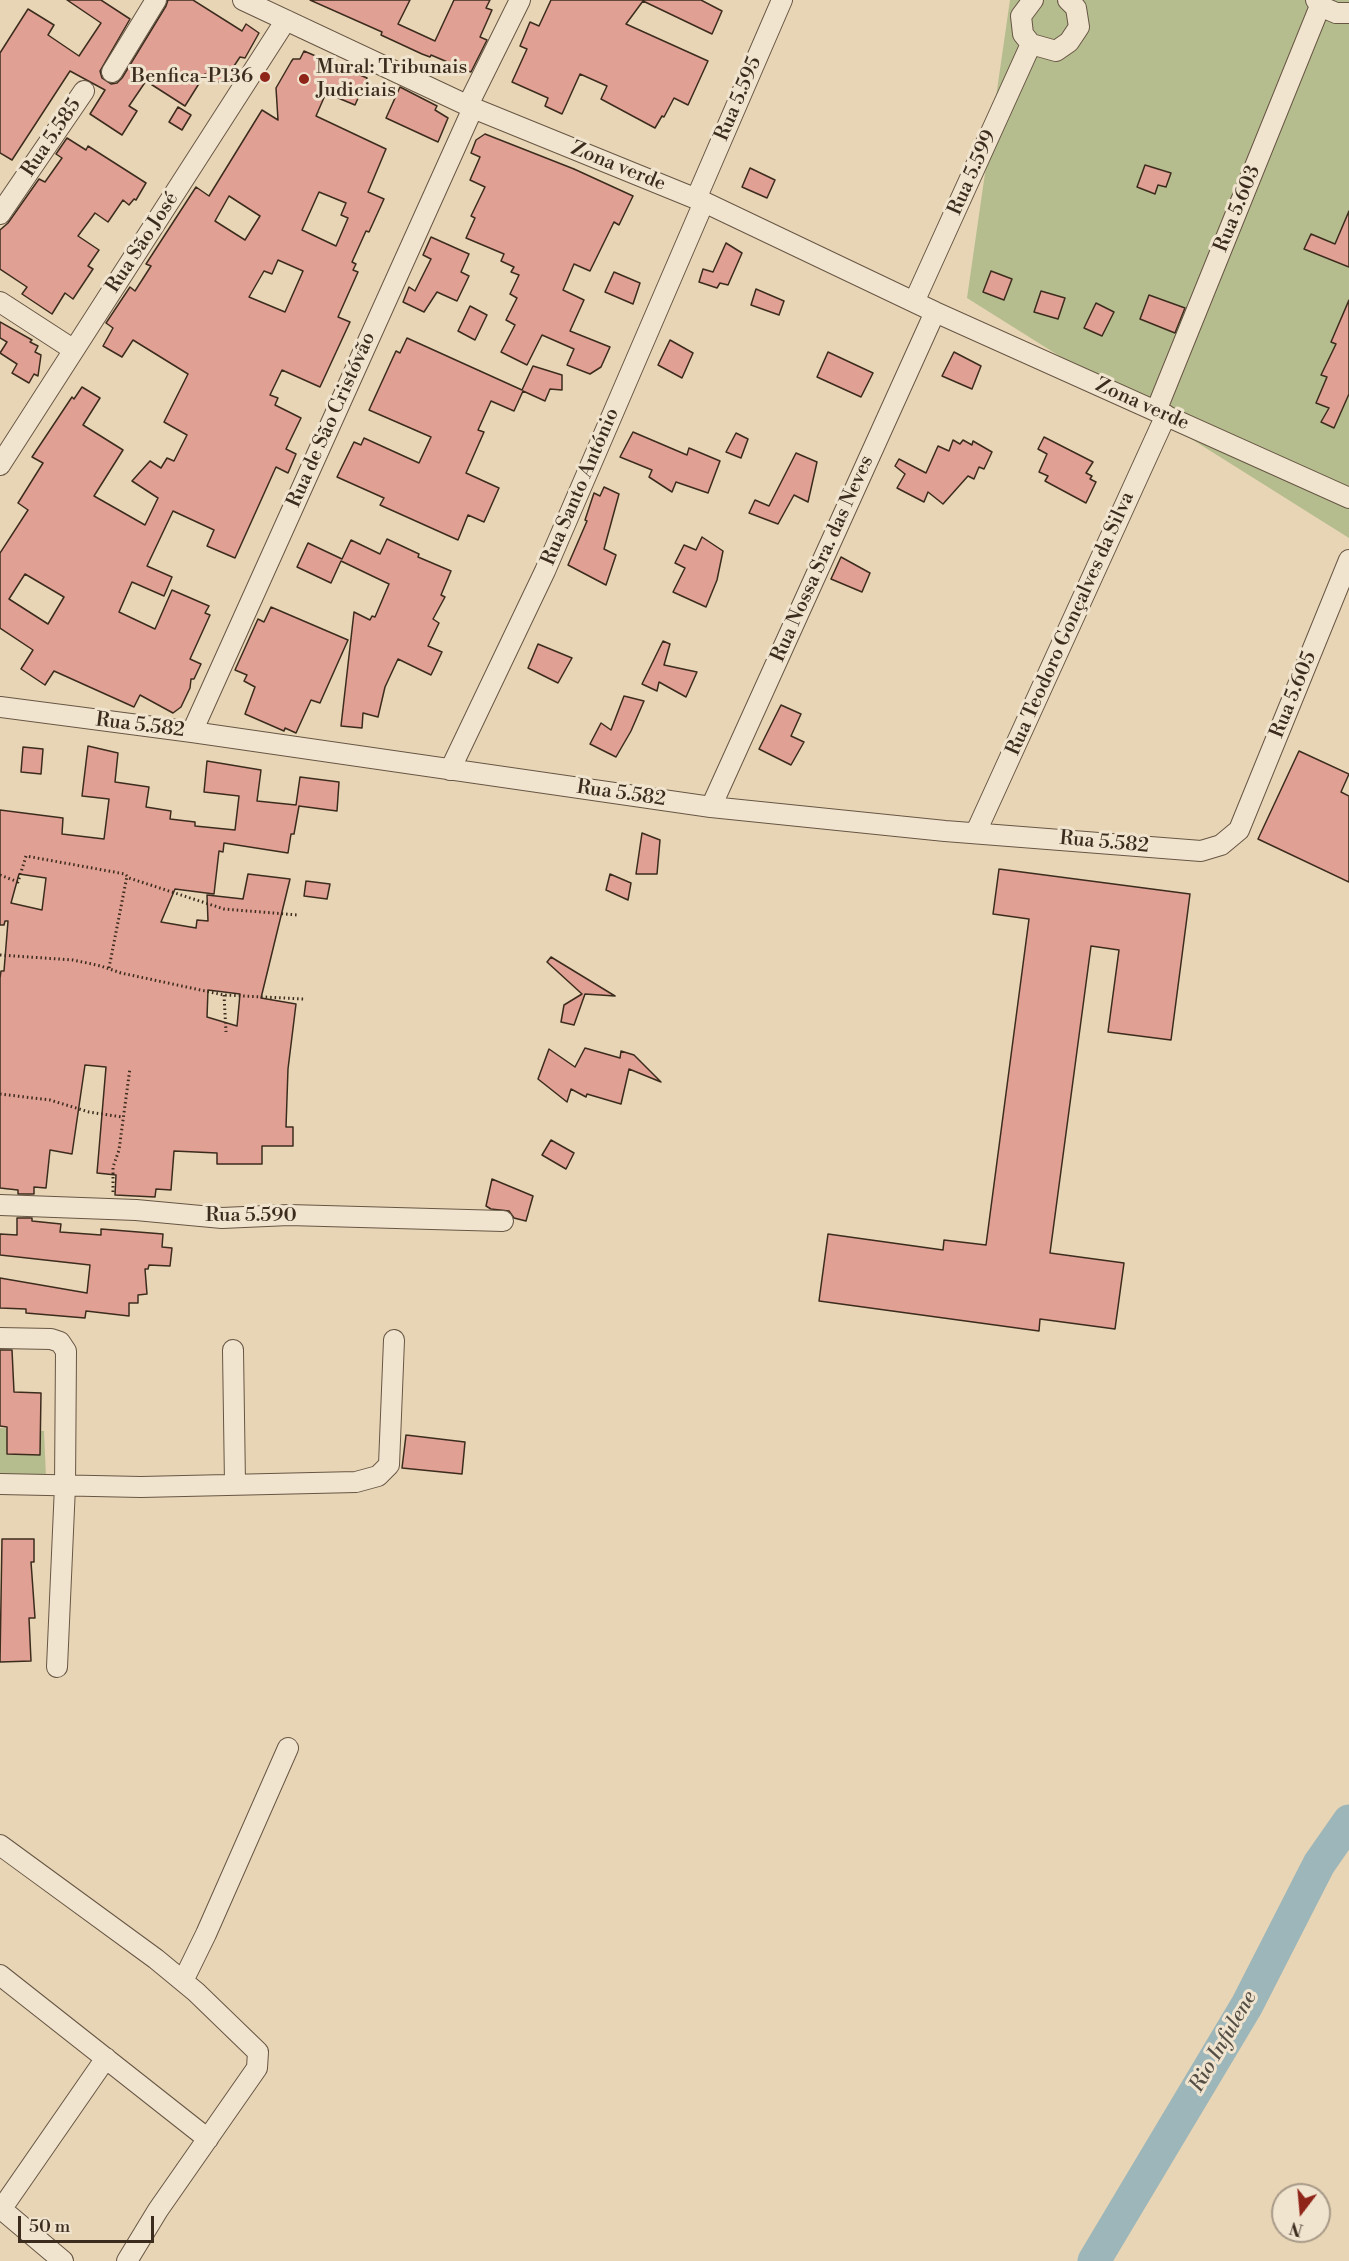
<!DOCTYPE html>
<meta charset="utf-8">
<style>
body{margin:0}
#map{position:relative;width:1349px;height:2261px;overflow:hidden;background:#e8d5b5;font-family:"Libre Bodoni",serif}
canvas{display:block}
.north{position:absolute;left:1271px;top:2183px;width:60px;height:60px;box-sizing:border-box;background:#f0e4cf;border:2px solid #a89a88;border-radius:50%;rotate:196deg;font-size:16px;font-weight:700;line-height:24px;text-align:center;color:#3c2c1e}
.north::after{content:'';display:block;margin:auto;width:21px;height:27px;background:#8f2418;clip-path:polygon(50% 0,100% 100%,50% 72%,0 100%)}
.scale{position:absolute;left:18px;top:2216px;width:136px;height:27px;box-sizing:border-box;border:3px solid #3c2c1e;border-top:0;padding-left:8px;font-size:18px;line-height:21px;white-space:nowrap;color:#3c2c1e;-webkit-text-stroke:4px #f0e4cf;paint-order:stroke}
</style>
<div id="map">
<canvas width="1349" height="2261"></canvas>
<div class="north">N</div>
<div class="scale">50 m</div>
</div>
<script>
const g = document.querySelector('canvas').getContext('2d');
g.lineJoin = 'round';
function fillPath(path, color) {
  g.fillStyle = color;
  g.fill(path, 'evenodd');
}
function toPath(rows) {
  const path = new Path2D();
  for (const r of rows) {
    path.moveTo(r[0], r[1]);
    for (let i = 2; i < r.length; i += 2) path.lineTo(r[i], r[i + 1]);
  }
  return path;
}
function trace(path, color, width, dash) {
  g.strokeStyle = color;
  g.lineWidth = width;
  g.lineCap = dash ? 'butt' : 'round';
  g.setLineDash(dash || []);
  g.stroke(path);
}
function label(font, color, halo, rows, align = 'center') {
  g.font = font + ' "Libre Bodoni",serif';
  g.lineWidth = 6;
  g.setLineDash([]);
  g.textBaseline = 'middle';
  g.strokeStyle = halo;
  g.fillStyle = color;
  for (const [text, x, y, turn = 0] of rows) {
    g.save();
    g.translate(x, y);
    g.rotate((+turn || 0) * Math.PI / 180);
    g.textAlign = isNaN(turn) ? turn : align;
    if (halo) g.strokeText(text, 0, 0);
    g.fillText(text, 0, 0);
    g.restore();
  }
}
fillPath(toPath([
 [1010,0,1349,0,1349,538,967,298],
 [0,1428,44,1431,46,1477,0,1481]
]), '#b5bd8e');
trace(toPath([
 [1094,2261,1247,2005,1319,1864,1349,1821]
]), '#9cb6b9', 33);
const building = toPath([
 [67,0,101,0,130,19,100,71,102,78,111,84,117,83,122,78,166,6,168,0,193,0,242,31,246,24,259,33,245,58,240,57,222,84,205,74,185,106,146,81,129,106,137,111,122,135,90,114,105,90,70,71,12,160,0,153,0,53,28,9,54,25,48,35,79,56,101,23,67,0],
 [310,0,410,0,398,24,435,41,454,0,490,0,486,8,492,10,480,37,487,40,471,72,431,55,430,57,422,54,381,35,382,32,310,0],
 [551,0,701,0,722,11,712,34,643,1,626,24,708,61,688,105,674,98,664,117,662,116,655,128,601,99,607,86,580,74,562,114,545,106,548,98,512,82,527,49,520,46,530,22,539,26,551,0],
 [304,51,367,78,355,105,326,93,316,116,386,149,368,192,384,199,369,232,366,231,352,262,356,264,353,270,358,272,338,317,350,322,320,387,282,370,270,395,278,398,275,405,301,418,286,449,296,454,288,473,276,467,235,558,207,546,214,530,173,511,147,566,172,577,164,596,132,582,119,612,155,629,172,590,209,606,205,613,210,615,190,659,201,664,194,679,191,679,190,688,181,707,173,713,140,695,134,707,54,671,45,685,21,669,33,650,0,628,0,553,28,510,18,503,43,463,32,457,72,397,74,399,82,387,100,398,83,425,123,450,94,496,145,525,158,498,132,481,150,461,161,468,167,458,174,461,187,435,164,422,188,374,133,340,122,357,103,346,113,328,106,323,130,287,135,291,151,266,146,264,196,187,209,196,262,110,278,120,276,88,291,62,293,59,300,59,304,51],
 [319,192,346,203,341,215,348,218,336,246,302,230,319,192],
 [229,196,260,216,245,240,215,221,229,196],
 [278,260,303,271,285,312,249,297,264,271,272,274,278,260],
 [25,574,64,597,48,624,9,599,25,574],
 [400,87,437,106,435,110,448,118,438,142,386,118,400,87],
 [178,107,191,115,182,130,169,122,178,107],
 [485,134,574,169,633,196,619,225,614,222,590,271,574,264,563,290,584,300,570,331,610,347,601,367,590,374,567,365,574,349,542,335,527,365,501,352,515,325,506,320,517,298,510,294,519,275,511,272,514,267,501,261,504,254,466,238,475,218,471,216,485,187,470,180,480,157,471,153,476,140,485,134],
 [67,138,86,150,88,146,146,183,136,200,134,199,129,205,123,200,108,222,95,213,78,236,99,250,88,266,93,269,73,299,65,293,52,314,22,294,27,287,0,269,0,230,8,223,39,179,45,182,62,158,56,154,67,138],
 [1145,165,1171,173,1166,187,1158,185,1155,194,1137,187,1145,165],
 [750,168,775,180,767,198,742,187,750,168],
 [1349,211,1349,267,1304,249,1311,234,1335,244,1349,211],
 [431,237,469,254,461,272,469,276,457,301,437,292,424,312,403,302,409,287,415,291,431,259,423,255,431,237],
 [726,243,742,253,728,285,720,283,717,288,699,282,703,269,713,272,726,243],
 [991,271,1012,279,1004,300,983,292,991,271],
 [614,272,640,283,633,304,605,292,614,272],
 [756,289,784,301,779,315,751,305,756,289],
 [1041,291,1065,298,1058,319,1034,312,1041,291],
 [1149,295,1185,308,1175,333,1140,319,1149,295],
 [1349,300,1349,394,1334,428,1321,422,1329,408,1316,403,1327,377,1321,375,1336,344,1331,342,1349,300],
 [1096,303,1114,312,1102,336,1084,328,1096,303],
 [470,306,487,315,475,340,458,331,470,306],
 [0,322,32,340,30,342,38,346,35,352,41,355,38,376,34,374,29,383,12,373,17,364,0,353,7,342,0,338,0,322],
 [407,338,522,390,533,366,562,375,562,390,550,389,545,401,523,391,514,411,491,401,478,430,484,432,466,473,499,488,484,522,468,515,458,540,380,505,384,498,337,477,354,442,361,445,364,438,419,463,431,437,369,410,396,351,400,353,407,338],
 [670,340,693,353,682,378,658,365,670,340],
 [828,352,873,373,861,397,817,377,828,352],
 [954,352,981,366,972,389,942,376,954,352],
 [633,432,687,455,689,448,720,461,708,493,676,482,672,492,649,477,652,470,620,457,633,432],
 [736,433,748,439,741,458,726,452,736,433],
 [1044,437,1093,462,1086,473,1092,476,1090,479,1096,482,1086,503,1045,481,1048,476,1039,472,1047,454,1038,449,1044,437],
 [953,440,960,444,963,440,972,445,973,441,992,452,984,469,979,467,974,479,968,476,943,504,928,492,924,502,897,488,905,474,895,466,899,459,926,473,938,446,949,451,953,440],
 [796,453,817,462,808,502,794,495,778,524,749,513,755,500,769,506,796,453],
 [604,487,619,494,604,549,616,555,606,585,568,565,587,521,585,520,594,493,600,496,604,487],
 [702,537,723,551,717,580,706,607,673,592,685,568,675,563,684,545,696,550,702,537],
 [387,539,419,554,418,557,451,571,441,595,445,597,433,619,439,623,428,646,442,652,431,675,398,659,385,687,378,717,363,713,362,728,341,726,354,612,370,620,372,616,375,617,389,584,341,561,331,583,297,567,308,543,342,559,351,540,380,554,387,539],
 [841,557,870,573,862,592,831,579,841,557],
 [271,607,348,640,320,703,311,700,296,733,285,728,284,731,245,714,255,687,244,681,247,675,235,670,258,619,264,622,271,607],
 [663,641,670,644,664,665,697,672,686,697,659,682,657,691,642,684,663,641],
 [538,644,572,658,558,683,528,668,538,644],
 [624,696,644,701,631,731,616,757,590,744,601,723,611,730,624,696],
 [781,705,801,714,791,736,804,742,791,765,759,749,781,705],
 [88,746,118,753,115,782,149,787,146,807,171,811,170,819,195,822,195,826,235,830,239,796,204,792,207,761,261,770,257,801,296,805,300,777,339,782,337,811,299,806,294,834,291,834,288,853,224,843,223,852,219,851,214,894,175,889,161,922,196,928,197,920,208,921,207,895,243,899,248,874,290,879,261,998,296,1004,288,1069,286,1127,293,1127,293,1146,262,1146,262,1164,217,1164,217,1153,174,1151,171,1190,156,1189,155,1197,115,1195,116,1175,97,1173,106,1067,85,1065,72,1154,50,1150,46,1188,34,1187,34,1194,18,1194,18,1190,0,1188,0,978,1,971,4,971,8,921,5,921,4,925,0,925,0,810,63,818,62,834,104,839,109,799,82,796,88,746],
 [19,874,46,878,42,910,11,903,19,874],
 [208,990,240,994,237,1026,207,1017,208,990],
 [23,747,43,749,41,774,21,772,23,747],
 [1299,751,1349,774,1341,792,1349,796,1349,882,1258,839,1299,751],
 [642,833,660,840,657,874,636,874,642,833],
 [999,869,1190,894,1171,1040,1108,1032,1119,950,1091,946,1050,1253,1124,1263,1115,1329,1040,1319,1039,1331,819,1301,828,1234,943,1250,944,1240,986,1245,1029,919,993,914,999,869],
 [610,874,631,883,628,900,606,890,610,874],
 [306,881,330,884,327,899,304,896,306,881],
 [551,957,615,996,585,994,574,1025,561,1022,564,1005,582,994,547,962,551,957],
 [585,1048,620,1058,621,1051,634,1055,661,1082,629,1069,621,1104,587,1094,586,1097,571,1089,567,1102,538,1079,549,1049,575,1067,585,1048],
 [551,1140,574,1153,566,1169,542,1155,551,1140],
 [492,1179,533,1196,526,1221,514,1218,509,1211,491,1209,486,1206,492,1179],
 [17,1218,32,1218,32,1221,61,1224,60,1232,101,1235,101,1229,163,1234,162,1247,172,1248,170,1266,149,1265,148,1269,145,1269,147,1294,138,1295,138,1303,129,1303,129,1316,86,1311,85,1318,26,1313,26,1309,0,1308,0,1278,87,1293,90,1265,0,1255,0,1234,17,1235,17,1218],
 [0,1350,12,1350,14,1392,41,1393,40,1455,7,1454,7,1427,0,1426,0,1350],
 [406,1435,465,1442,462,1474,402,1468,406,1435],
 [2,1539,34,1539,34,1562,31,1562,35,1618,29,1618,31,1661,0,1662,2,1539]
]);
fillPath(building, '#e0a093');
trace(building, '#3c2c1e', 1.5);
const minor = toPath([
 [243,0,473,108,704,202,935,312,1349,498],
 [1033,0,1021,16,1023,34,1031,44,1056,51,1069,42,1079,27,1076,8,1068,0],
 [1316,0,1320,6,1336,13,1349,13],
 [112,72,156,0],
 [468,105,520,0],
 [696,199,782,0],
 [0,214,84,91],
 [0,302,74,350],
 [914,302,1031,44],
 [1156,411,1320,6],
 [0,465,286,20],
 [0,707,192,732,711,807,945,831,1201,851,1221,845,1239,830,1349,560],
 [192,732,473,108],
 [450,770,545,571,704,202],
 [711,807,935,312],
 [976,832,1166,415],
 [0,1205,136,1210,222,1218,289,1215,503,1221],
 [0,1338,51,1339,60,1342,66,1351,65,1486,57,1667],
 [233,1350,235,1484],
 [0,1484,141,1487,356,1482,378,1476,389,1465,394,1340],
 [0,1845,156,1959,196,1992,258,2052,257,2068,158,2210,127,2261],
 [0,1975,208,2139],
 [183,1981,206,1934,288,1748],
 [0,2208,63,2261],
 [0,2211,106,2058]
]);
trace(minor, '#675644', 22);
trace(toPath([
 [0,875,18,882,26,856,125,874,129,878,224,909,298,915],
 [0,955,73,960,101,966,121,973,224,995,304,999],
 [109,968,127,876],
 [224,995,226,1032],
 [0,1094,50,1100,89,1112,122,1117],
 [113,1192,113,1167,119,1150,130,1068]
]), '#3c2c1e', 3, [1.5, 3]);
trace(minor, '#f0e4cf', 20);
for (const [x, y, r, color] of [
 [265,77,6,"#8f2418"],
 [304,79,6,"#8f2418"]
]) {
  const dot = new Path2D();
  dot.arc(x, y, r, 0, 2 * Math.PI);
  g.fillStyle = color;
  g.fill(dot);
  trace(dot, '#f0e4cf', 2);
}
label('20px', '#3c2c1e', '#f0e4cf', [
 ["Mural: Tribunais",316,68],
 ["Judiciais",316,91],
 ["Benfica-P136",253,77,"right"]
], 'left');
label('20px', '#3c2c1e', '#f0e4cf', [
 ["Rua 5.595",739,99,-67],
 ["Rua 5.585",52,138,-56],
 ["Zona verde",618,167,22],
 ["Rua 5.599",973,173,-66],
 ["Rua 5.603",1238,209,-68],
 ["Rua São José",143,243,-57],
 ["Zona verde",1142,405,24],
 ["Rua de São Cristóvão",332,420,-66],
 ["Rua Santo António",581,487,-67],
 ["Rua Nossa Sra. das Neves",823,559,-66],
 ["Rua Teodoro Gonçalves da Silva",1071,624,-66],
 ["Rua 5.605",1294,695,-68],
 ["Rua 5.582",140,726,7],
 ["Rua 5.582",621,794,8],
 ["Rua 5.582",1104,843,5],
 ["Rua 5.590",251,1216]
]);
label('italic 21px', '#544e45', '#f0e4cf', [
 ["Rio Infulene",1224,2042,-60]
]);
</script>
